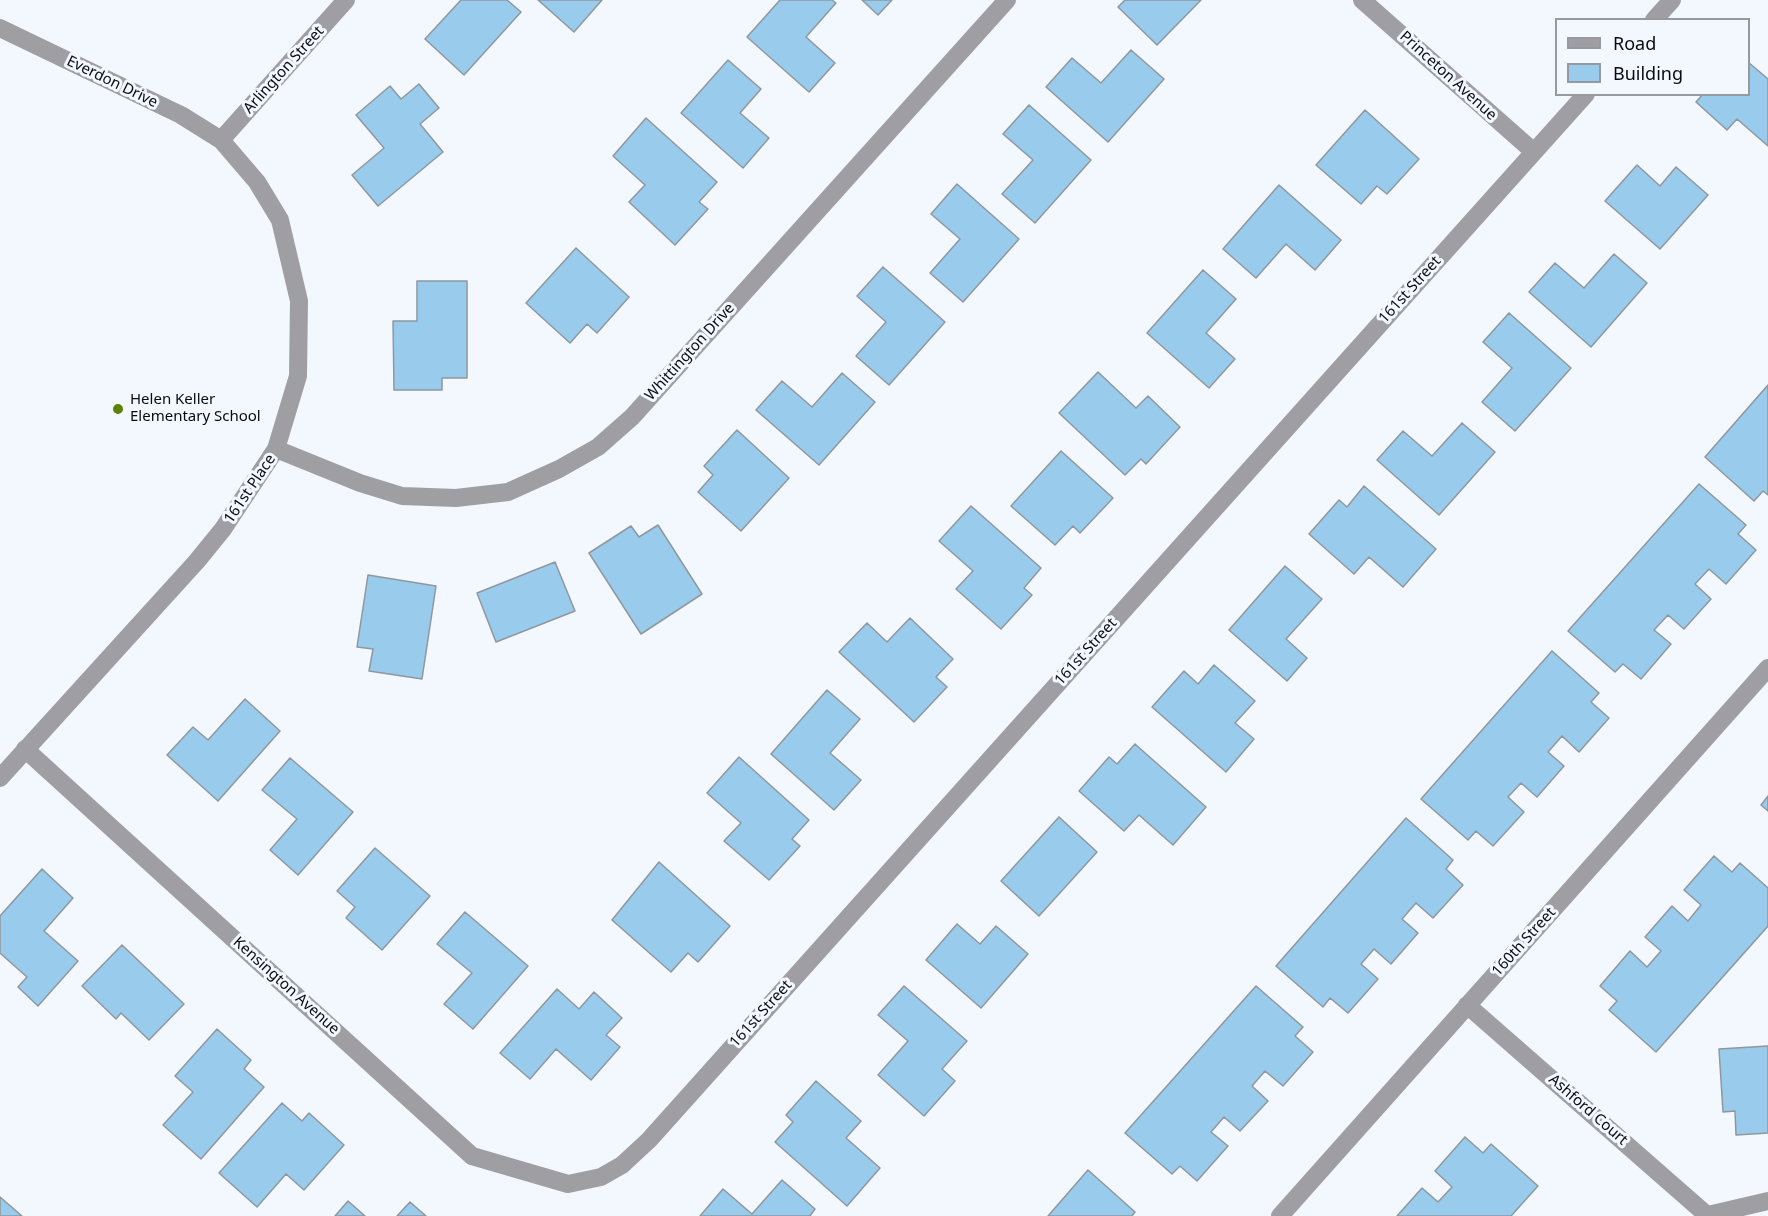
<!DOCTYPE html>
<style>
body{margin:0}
#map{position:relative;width:1768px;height:1216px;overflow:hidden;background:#f3f7fe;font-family:"Noto Sans",sans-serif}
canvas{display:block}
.legend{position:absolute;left:1555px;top:18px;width:195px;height:78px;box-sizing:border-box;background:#f3f7fe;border:2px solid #96999e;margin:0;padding:8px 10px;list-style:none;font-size:18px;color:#0a0b0e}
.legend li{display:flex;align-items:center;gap:12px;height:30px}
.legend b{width:30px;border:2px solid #96999e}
</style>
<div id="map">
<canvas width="1768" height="1216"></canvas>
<ul class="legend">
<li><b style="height:8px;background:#9f9fa3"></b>Road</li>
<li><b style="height:16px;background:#99cbed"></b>Building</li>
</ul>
</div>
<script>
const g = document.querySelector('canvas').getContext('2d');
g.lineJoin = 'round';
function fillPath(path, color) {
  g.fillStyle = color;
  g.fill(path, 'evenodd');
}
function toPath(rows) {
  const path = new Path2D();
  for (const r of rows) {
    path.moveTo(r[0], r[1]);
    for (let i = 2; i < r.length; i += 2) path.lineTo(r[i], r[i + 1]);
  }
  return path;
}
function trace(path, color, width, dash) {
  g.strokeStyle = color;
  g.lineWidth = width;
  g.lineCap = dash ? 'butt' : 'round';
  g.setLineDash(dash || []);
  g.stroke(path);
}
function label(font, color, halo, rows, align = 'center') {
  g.font = font + ' "Noto Sans",sans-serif';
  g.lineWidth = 6;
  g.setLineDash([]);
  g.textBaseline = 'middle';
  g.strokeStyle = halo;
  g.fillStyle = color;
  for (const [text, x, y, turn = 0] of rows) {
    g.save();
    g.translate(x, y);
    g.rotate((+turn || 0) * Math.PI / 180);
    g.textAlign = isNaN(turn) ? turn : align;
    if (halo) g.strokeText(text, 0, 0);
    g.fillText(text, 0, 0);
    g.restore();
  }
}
const building = toPath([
 [461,0,507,0,521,12,464,75,425,39,461,0],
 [538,0,602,0,574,32,538,0],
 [780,0,832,0,836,3,806,37,835,63,809,92,747,37,780,0],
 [862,0,892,0,878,15,862,0],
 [1125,0,1201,0,1157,45,1118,7,1125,0],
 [1131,50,1164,79,1108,142,1046,87,1072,58,1101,83,1131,50],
 [728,60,761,89,740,113,769,138,743,168,681,113,728,60],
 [1748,62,1768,79,1768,146,1737,119,1727,130,1696,102,1703,94,1748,94,1748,62],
 [419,84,439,108,420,124,443,152,378,206,352,175,384,148,356,115,390,86,401,99,419,84],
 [1029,105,1091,160,1035,223,1002,194,1033,160,1003,134,1029,105],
 [1365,110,1419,159,1387,194,1377,186,1361,204,1316,165,1365,110],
 [646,118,717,182,699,202,708,209,675,245,629,202,645,185,613,156,646,118],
 [1637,165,1660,186,1676,167,1708,195,1660,249,1605,201,1637,165],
 [957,184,1019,239,963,302,930,273,960,239,931,214,957,184],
 [1279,185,1341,240,1315,270,1286,244,1256,278,1223,249,1279,185],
 [576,248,629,297,597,333,587,324,570,343,526,303,576,248],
 [1614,254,1647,283,1591,347,1529,292,1555,263,1584,288,1614,254],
 [883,267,945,322,889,385,856,356,886,322,857,296,883,267],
 [1203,270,1236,299,1206,333,1235,359,1209,388,1147,333,1203,270],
 [417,281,467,281,467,378,442,378,442,390,394,390,393,321,417,321,417,281],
 [1509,313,1571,368,1515,431,1482,402,1512,368,1483,342,1509,313],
 [1098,372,1136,408,1148,396,1180,427,1146,464,1141,459,1125,475,1059,413,1098,372],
 [842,373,875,402,819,465,756,410,782,381,812,407,842,373],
 [1768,385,1768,495,1763,491,1754,501,1705,457,1768,385],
 [1462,423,1495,452,1439,515,1377,460,1403,431,1432,456,1462,423],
 [737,430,789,478,741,531,698,492,713,475,704,466,737,430],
 [1061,451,1113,498,1080,533,1073,526,1055,545,1011,506,1061,451],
 [1699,484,1746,525,1738,534,1756,550,1726,584,1709,569,1695,584,1711,599,1684,629,1668,615,1654,630,1671,644,1641,679,1623,664,1615,672,1568,631,1699,484],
 [1364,486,1436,549,1403,587,1369,557,1354,574,1309,534,1339,500,1347,507,1364,486],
 [971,506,1041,568,1024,588,1032,595,1001,629,956,589,973,571,939,541,971,506],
 [658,525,702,594,641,634,589,553,631,526,639,537,658,525],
 [555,562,575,611,496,642,477,593,555,562],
 [1285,566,1322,599,1286,639,1307,658,1287,681,1229,630,1285,566],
 [368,575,436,586,422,679,369,671,373,649,357,647,368,575],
 [910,618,953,659,936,677,947,687,914,722,839,652,867,623,887,642,910,618],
 [1552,651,1599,693,1591,702,1609,718,1579,752,1562,736,1548,752,1564,766,1537,797,1521,783,1508,797,1524,812,1493,846,1476,831,1468,840,1421,799,1552,651],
 [1214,665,1255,701,1235,723,1254,739,1226,772,1152,707,1184,671,1198,684,1214,665],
 [827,690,860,719,830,753,861,780,834,810,771,754,827,690],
 [245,699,280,731,218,801,167,755,193,727,208,740,245,699],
 [1135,744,1206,807,1173,845,1139,815,1124,831,1079,791,1109,757,1117,764,1135,744],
 [739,757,809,820,792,839,800,846,769,880,724,841,741,823,707,793,739,757],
 [290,758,353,812,298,875,270,850,297,819,262,790,290,758],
 [1768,796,1768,811,1761,805,1768,796],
 [1059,817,1097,852,1039,916,1001,881,1059,817],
 [1406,818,1453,860,1446,869,1463,885,1433,918,1416,903,1402,919,1418,933,1391,964,1374,949,1361,964,1378,979,1348,1013,1330,998,1323,1007,1276,966,1406,818],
 [375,848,430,896,382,950,346,918,355,907,337,891,375,848],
 [1714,856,1732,872,1740,863,1768,888,1768,926,1656,1052,1609,1010,1617,1001,1600,986,1630,951,1647,967,1661,951,1645,937,1672,906,1688,921,1701,905,1684,890,1714,856],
 [659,862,730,926,698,962,688,953,671,972,612,920,659,862],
 [42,869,73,898,44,931,78,961,38,1006,18,987,27,977,0,953,0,916,42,869],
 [465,912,528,966,473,1029,444,1004,472,973,437,944,465,912],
 [957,924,980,944,996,926,1028,954,981,1008,926,960,957,924],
 [122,945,184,1004,149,1040,121,1013,116,1019,82,986,122,945],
 [904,986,967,1041,942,1069,955,1081,924,1116,878,1075,908,1041,878,1015,904,986],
 [1256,986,1303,1027,1295,1036,1313,1052,1283,1086,1265,1071,1252,1086,1268,1101,1240,1131,1224,1117,1211,1132,1228,1146,1197,1181,1180,1166,1172,1174,1125,1133,1256,986],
 [557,989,579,1009,594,992,622,1018,606,1035,620,1047,591,1080,556,1049,530,1079,500,1053,557,989],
 [217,1029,251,1060,244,1069,264,1087,201,1159,163,1125,193,1092,175,1076,217,1029],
 [1768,1046,1768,1133,1736,1135,1735,1111,1723,1112,1719,1049,1768,1046],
 [816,1081,861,1121,846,1138,880,1168,847,1206,775,1142,793,1122,786,1115,816,1081],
 [282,1103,302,1121,309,1113,344,1145,304,1190,286,1174,257,1207,219,1173,282,1103],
 [1465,1137,1483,1153,1491,1144,1538,1186,1511,1216,1397,1216,1422,1188,1438,1202,1452,1187,1435,1171,1465,1137],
 [1088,1170,1135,1212,1132,1216,1048,1216,1088,1170],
 [782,1180,815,1209,810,1216,700,1216,723,1189,752,1214,782,1180],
 [0,1197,22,1216,0,1216,0,1197],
 [348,1201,365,1216,335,1216,348,1201],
 [410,1202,426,1216,397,1216,410,1202]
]);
fillPath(building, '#99cbed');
trace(building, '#8f989e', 1.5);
trace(toPath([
 [1362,0,1534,152],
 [1654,20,1672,0],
 [0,28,181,115,221,140,257,182,280,220,299,301,298,376,276,449,223,529,197,561,0,778],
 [221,140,346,0],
 [276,449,360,483,402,496,456,498,508,492,559,469,598,447,632,417,1007,0],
 [25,749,472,1156,568,1184,601,1177,622,1165,649,1140,1586,94],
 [1467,1005,1708,1216],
 [1708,1215,1768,1201],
 [1280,1216,1768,668]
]), '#9f9fa3', 18);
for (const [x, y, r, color] of [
 [118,409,6,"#5c8201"]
]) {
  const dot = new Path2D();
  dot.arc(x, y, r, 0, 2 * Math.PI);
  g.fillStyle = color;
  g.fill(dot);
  trace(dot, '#f3f7fe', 2);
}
label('15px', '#0a0b0e', '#f3f7fe', [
 ["Arlington Street",284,70,-48],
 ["Princeton Avenue",1448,76,42],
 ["Everdon Drive",112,82,26],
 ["161st Street",1410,290,-48],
 ["Whittington Drive",690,352,-48],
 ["161st Place",250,489,-56],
 ["161st Street",1086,652,-48],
 ["160th Street",1524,942,-48],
 ["Kensington Avenue",286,986,42],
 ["161st Street",761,1014,-48],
 ["Ashford Court",1588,1110,41]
]);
label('15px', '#0a0b0e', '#f3f7fe', [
 ["Helen Keller",130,400],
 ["Elementary School",130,417]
], 'left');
</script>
